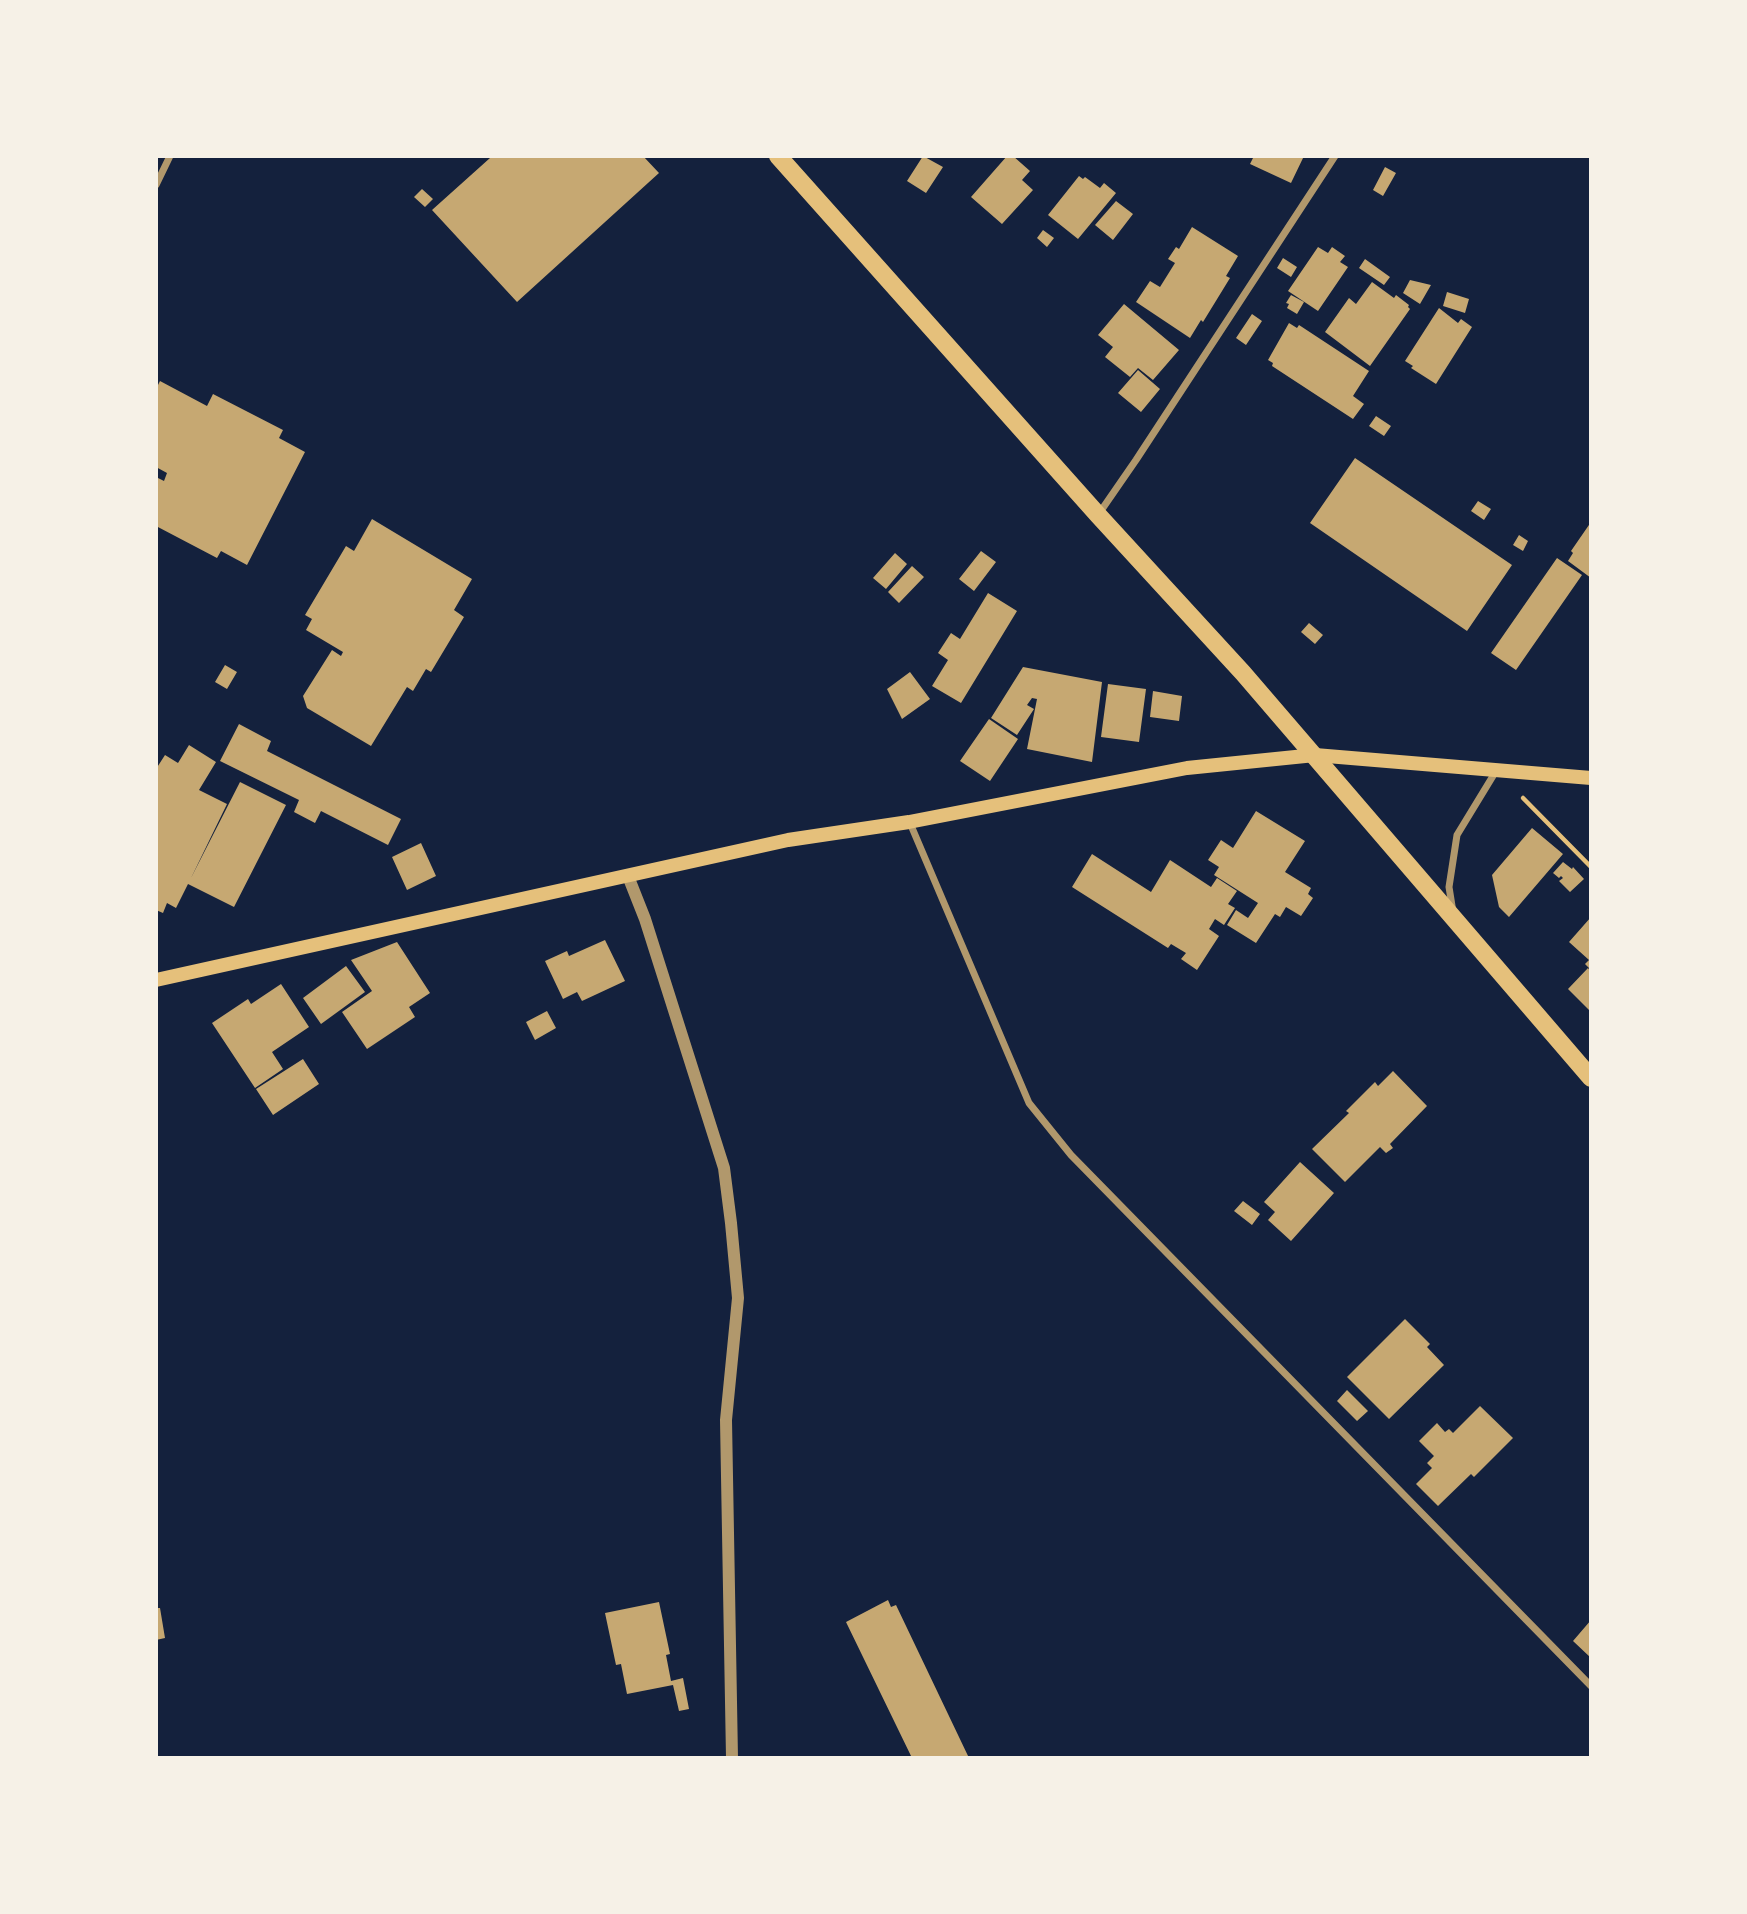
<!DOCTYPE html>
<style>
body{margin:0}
#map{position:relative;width:1747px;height:1914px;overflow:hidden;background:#14213d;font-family:Ubuntu,sans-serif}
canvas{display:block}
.frame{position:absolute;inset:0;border:158px solid #f6f1e7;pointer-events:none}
</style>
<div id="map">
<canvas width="1747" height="1914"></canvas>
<div class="frame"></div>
</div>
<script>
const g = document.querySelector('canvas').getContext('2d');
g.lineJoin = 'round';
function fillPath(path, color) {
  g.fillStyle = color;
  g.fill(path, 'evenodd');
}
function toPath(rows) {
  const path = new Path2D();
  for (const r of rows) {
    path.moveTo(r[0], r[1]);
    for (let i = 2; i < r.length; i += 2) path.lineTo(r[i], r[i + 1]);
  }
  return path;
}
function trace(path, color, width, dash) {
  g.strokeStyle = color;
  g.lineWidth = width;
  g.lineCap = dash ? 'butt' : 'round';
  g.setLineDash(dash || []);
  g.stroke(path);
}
fillPath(toPath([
 [488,156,643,156,659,173,517,302,432,210,490,158],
 [923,156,943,167,926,193,907,181],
 [1007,156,1013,156,1030,171,1022,180,1033,190,1002,224,971,197],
 [1254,156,1304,156,1291,183,1250,164],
 [1385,167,1396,173,1383,196,1373,190],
 [1079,176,1083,179,1085,177,1100,188,1104,183,1116,193,1078,239,1048,215],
 [422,189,433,199,425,207,414,197],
 [1116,201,1133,214,1113,240,1095,225],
 [1192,227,1238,256,1226,276,1230,278,1203,322,1201,320,1190,338,1136,302,1150,281,1160,287,1175,263,1168,259,1176,247,1179,249],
 [1043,230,1054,238,1047,247,1037,238],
 [1318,247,1328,253,1332,247,1345,256,1340,262,1348,267,1318,311,1288,291],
 [1283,258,1297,267,1291,277,1277,268],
 [1365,259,1390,277,1384,285,1359,268],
 [1410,280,1431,285,1420,304,1403,293],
 [1372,282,1394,298,1396,295,1409,305,1408,307,1410,309,1370,366,1325,332,1349,298,1356,304],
 [1447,292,1469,299,1465,313,1443,306],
 [1291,295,1304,302,1297,314,1287,308,1289,304,1286,303],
 [1124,304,1179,350,1153,380,1138,368,1130,377,1105,357,1113,347,1098,335],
 [1439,308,1458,323,1461,319,1472,327,1436,384,1411,368,1413,366,1405,361],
 [1252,314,1262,321,1246,345,1236,338],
 [1289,323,1297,328,1299,325,1369,371,1353,396,1364,404,1353,419,1272,366,1273,363,1268,360],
 [1138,370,1160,389,1141,412,1118,393],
 [160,381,207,406,213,394,283,430,279,438,305,452,247,565,221,551,217,558,156,526,156,477,164,481,167,473,156,467,156,389],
 [1376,416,1391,426,1384,436,1369,426],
 [1355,458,1512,565,1467,631,1310,523],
 [1478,501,1491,509,1484,520,1471,511],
 [372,519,472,579,454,610,464,617,431,672,426,669,413,691,407,687,371,746,307,708,303,696,332,650,341,656,343,652,306,630,312,619,305,615,346,546,354,551],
 [1591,522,1591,578,1568,561,1573,553,1571,551],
 [1519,535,1528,541,1523,551,1513,545],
 [981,551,996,562,974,591,959,579],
 [895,553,907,564,886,589,873,578],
 [1557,558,1582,575,1516,670,1491,653],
 [912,566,924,577,899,603,888,592],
 [988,593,1017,611,961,703,932,686,948,660,938,653,951,633,960,639],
 [1309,623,1323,635,1315,644,1301,632],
 [225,665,237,672,227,689,215,682],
 [1023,667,1102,682,1092,762,1027,749,1037,699,1032,698,1027,705,1034,709,1017,735,991,718],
 [910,672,930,699,902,719,887,689],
 [1108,684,1146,689,1139,742,1101,737],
 [1153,691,1182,696,1179,721,1150,717],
 [989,719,1018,739,990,781,960,761],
 [239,724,271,741,267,751,401,819,388,845,321,811,315,823,294,812,299,800,220,761],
 [189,745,216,762,199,790,227,804,191,878,240,782,286,805,234,907,188,884,176,908,167,903,163,913,156,910,156,769,165,755,178,763],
 [1256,811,1305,841,1285,872,1311,888,1308,894,1313,898,1301,916,1286,907,1280,917,1275,914,1256,943,1227,925,1236,910,1248,918,1258,903,1214,875,1219,867,1208,860,1221,840,1233,848],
 [1532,828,1563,854,1509,917,1499,907,1492,875],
 [421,843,436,876,407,890,392,857],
 [1092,854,1151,892,1170,860,1211,887,1217,878,1237,891,1228,904,1235,908,1224,925,1215,919,1209,929,1219,936,1197,970,1181,959,1186,953,1171,944,1168,948,1072,887],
 [1563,862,1572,869,1573,867,1584,879,1570,892,1559,881,1563,878,1561,876,1559,878,1553,873],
 [1591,917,1591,970,1585,964,1589,960,1569,942],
 [605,940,625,981,582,1001,577,992,563,999,545,961,567,951,569,956],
 [397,942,430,993,409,1007,415,1017,367,1049,342,1012,372,991,351,960],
 [346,966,365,992,321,1024,303,998],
 [1588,968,1591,972,1591,1012,1568,989],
 [281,984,309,1027,272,1052,283,1069,255,1088,212,1023,248,999,251,1004],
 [547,1011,556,1028,535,1040,526,1022],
 [303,1059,319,1084,273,1115,256,1089],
 [1393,1071,1427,1106,1390,1144,1393,1148,1386,1153,1380,1147,1345,1182,1312,1149,1349,1113,1346,1111,1375,1082,1378,1086],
 [1300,1162,1334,1193,1291,1241,1268,1220,1275,1212,1264,1202],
 [1243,1201,1260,1214,1252,1225,1234,1211],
 [1405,1319,1430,1344,1427,1347,1444,1365,1389,1419,1347,1377],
 [1347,1390,1368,1411,1357,1421,1337,1401],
 [1480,1406,1513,1438,1474,1477,1471,1474,1438,1506,1416,1484,1432,1468,1427,1463,1434,1456,1419,1441,1437,1423,1445,1432,1449,1429,1453,1433],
 [888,1600,891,1607,896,1605,969,1758,912,1758,846,1622],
 [659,1602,670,1654,666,1655,671,1681,683,1678,689,1709,679,1711,673,1685,627,1694,621,1664,616,1665,605,1613],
 [156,1608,160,1608,165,1638,156,1640],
 [1591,1620,1591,1658,1573,1641]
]), '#c6a872');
trace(toPath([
 [1523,798,1591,867]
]), '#e5c07b', 4.5);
trace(toPath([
 [156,185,170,156],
 [1098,515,1136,460,1335,156],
 [910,823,1029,1103,1071,1155,1591,1686],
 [1453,912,1449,887,1457,835,1496,771]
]), '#b1986c', 7);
trace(toPath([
 [628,876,645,919,724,1168,731,1223,738,1298,726,1420,732,1758]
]), '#b1986c', 12);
trace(toPath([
 [156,980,788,840,909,822,1187,768,1315,755,1591,778]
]), '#e5c07b', 14);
trace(toPath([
 [778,156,1098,515,1243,673,1591,1078]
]), '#e5c07b', 18);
</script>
